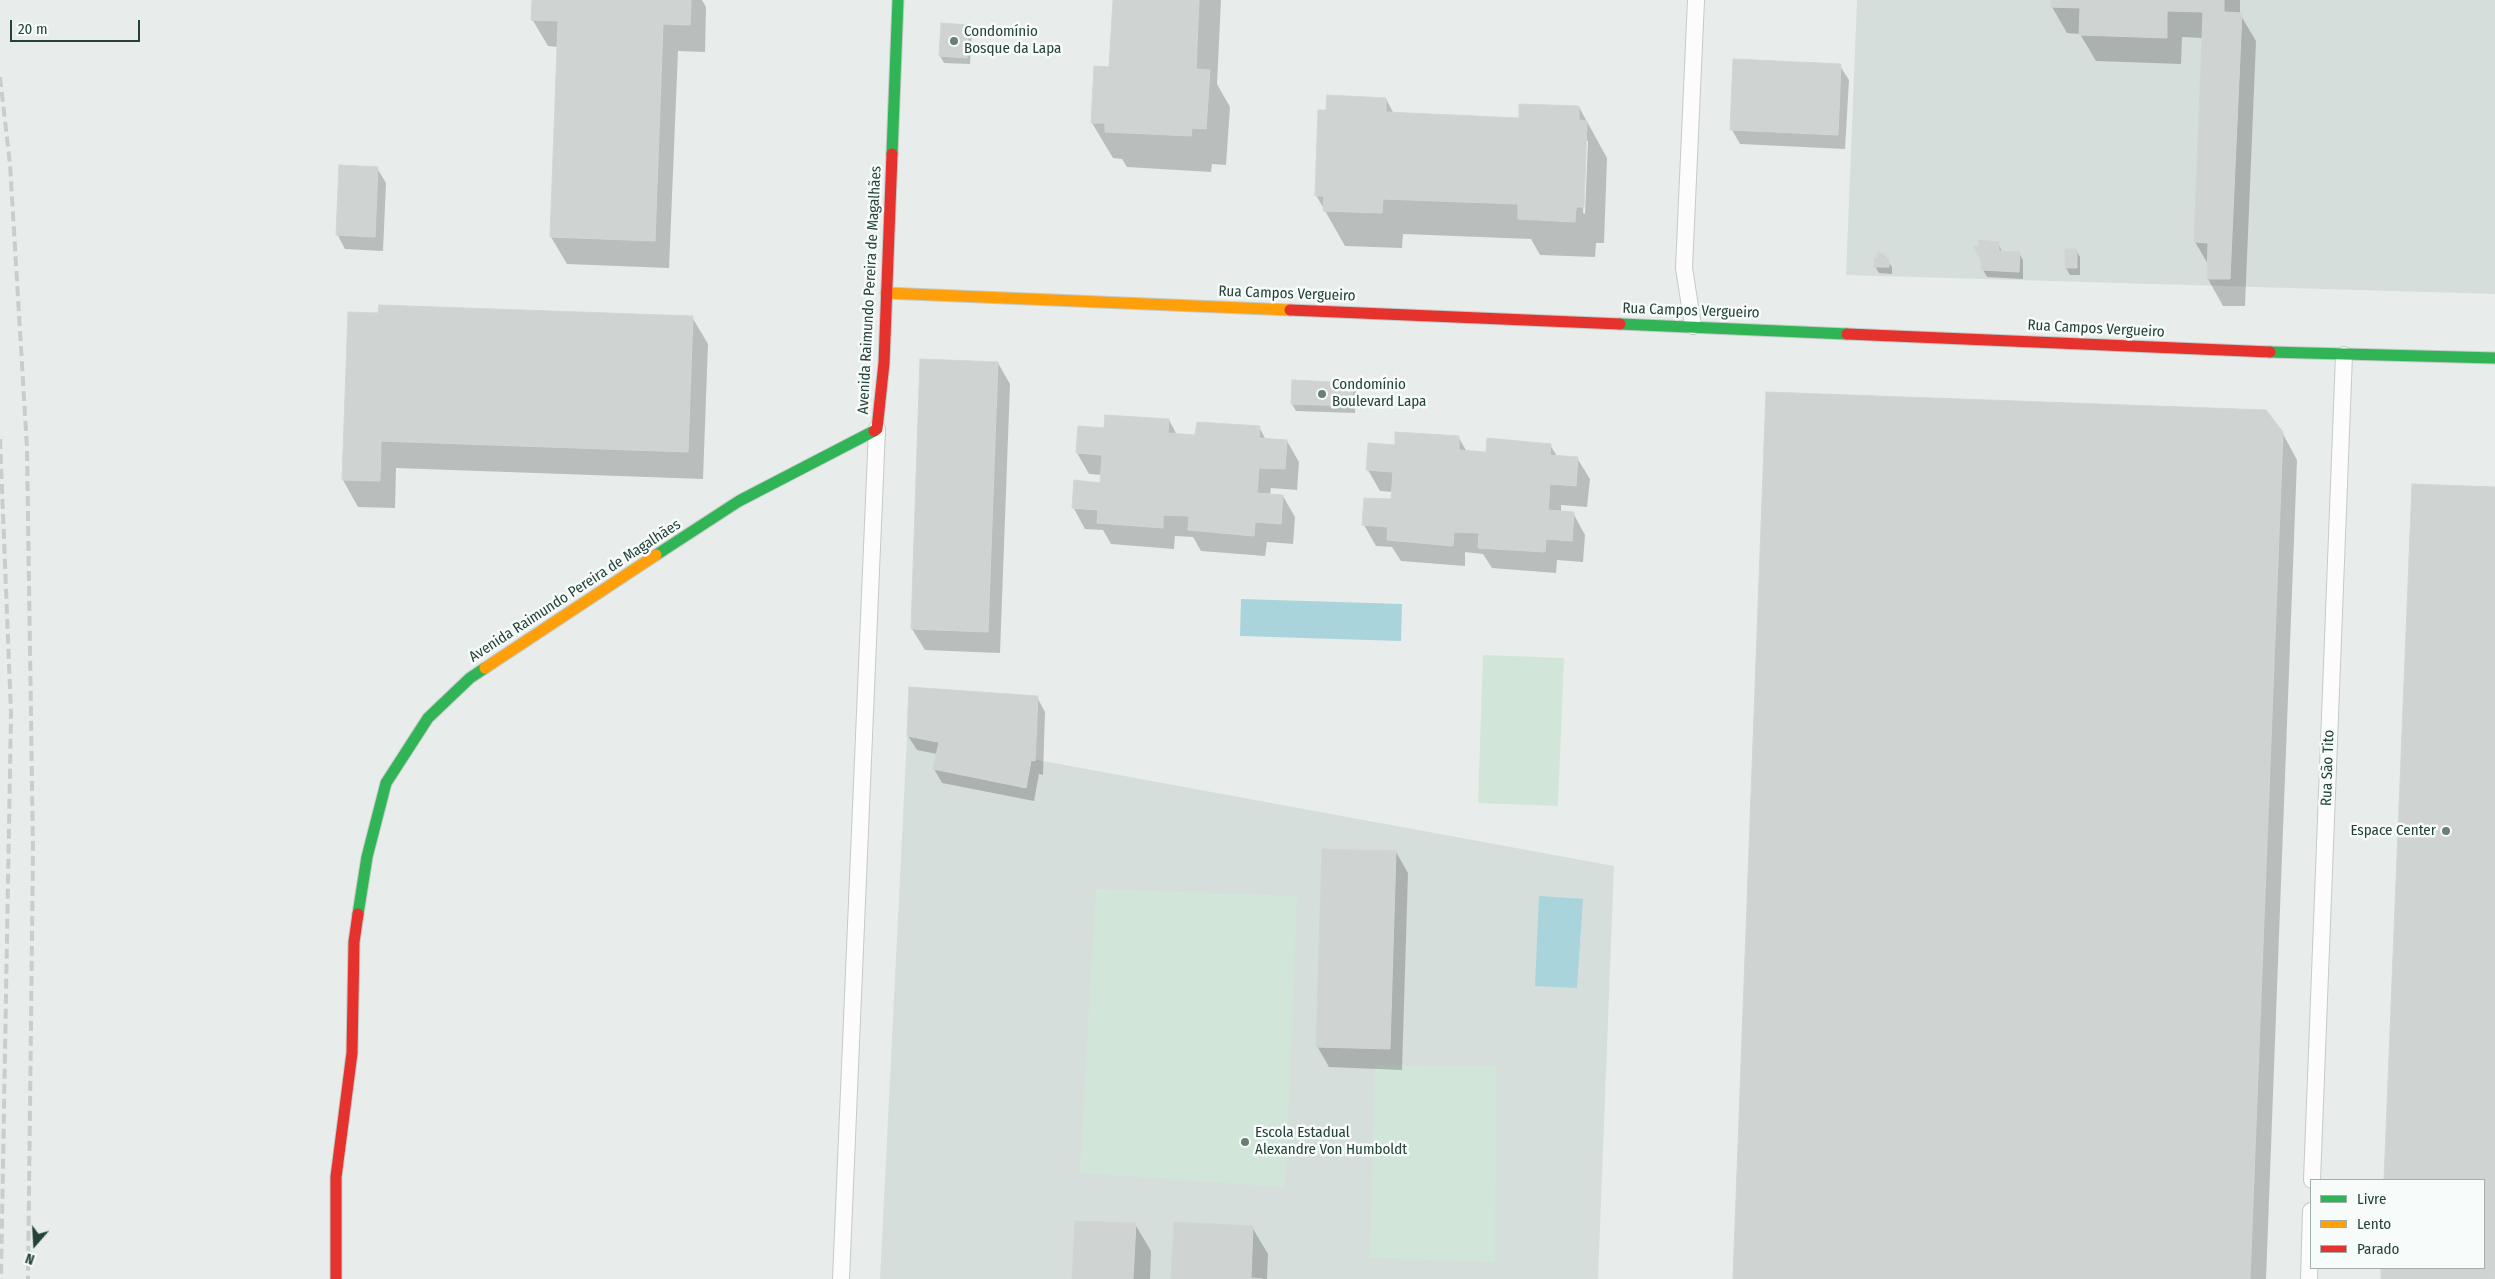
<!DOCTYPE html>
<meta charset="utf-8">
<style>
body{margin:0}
#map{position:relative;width:2495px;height:1279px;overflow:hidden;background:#e8edeb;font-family:"Fira Sans Condensed",sans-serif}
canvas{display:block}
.legend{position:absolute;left:2310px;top:1179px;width:175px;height:90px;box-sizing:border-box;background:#f7fbf9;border:1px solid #a3b1ad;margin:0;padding:6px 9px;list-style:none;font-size:15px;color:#24423a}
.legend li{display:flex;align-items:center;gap:10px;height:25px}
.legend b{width:25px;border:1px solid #a3b1ad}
.north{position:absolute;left:10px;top:1219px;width:50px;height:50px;-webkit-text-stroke:4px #f7fbf9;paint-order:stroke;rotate:199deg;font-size:14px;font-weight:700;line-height:20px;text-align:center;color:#24423a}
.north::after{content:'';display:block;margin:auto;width:18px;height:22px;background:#24423a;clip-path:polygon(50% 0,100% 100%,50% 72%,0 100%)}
.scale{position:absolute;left:10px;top:20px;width:130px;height:22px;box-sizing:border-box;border:2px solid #24423a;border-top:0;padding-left:6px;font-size:15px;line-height:18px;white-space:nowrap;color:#24423a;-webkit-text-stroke:4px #f7fbf9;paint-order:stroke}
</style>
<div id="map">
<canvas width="2495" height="1279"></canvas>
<ul class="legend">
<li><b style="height:6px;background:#30b455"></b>Livre</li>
<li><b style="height:6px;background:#ff9f0a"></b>Lento</li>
<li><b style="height:6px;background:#e5322d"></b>Parado</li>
</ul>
<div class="north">N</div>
<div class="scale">20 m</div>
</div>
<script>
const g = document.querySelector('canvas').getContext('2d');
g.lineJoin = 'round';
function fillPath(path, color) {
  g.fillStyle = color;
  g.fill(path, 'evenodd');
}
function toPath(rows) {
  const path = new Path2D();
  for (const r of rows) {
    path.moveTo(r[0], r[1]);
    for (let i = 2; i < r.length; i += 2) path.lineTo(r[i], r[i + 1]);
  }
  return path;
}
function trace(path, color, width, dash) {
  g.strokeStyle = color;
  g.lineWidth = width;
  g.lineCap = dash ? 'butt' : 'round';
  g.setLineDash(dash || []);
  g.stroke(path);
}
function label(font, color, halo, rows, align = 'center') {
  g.font = font + ' "Fira Sans Condensed",sans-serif';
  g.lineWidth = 5;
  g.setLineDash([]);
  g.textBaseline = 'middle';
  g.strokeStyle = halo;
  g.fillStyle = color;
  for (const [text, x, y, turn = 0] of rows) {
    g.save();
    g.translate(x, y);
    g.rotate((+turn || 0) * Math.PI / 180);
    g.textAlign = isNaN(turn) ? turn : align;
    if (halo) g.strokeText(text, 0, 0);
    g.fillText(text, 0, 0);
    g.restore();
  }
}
fillPath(toPath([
 [1857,0,2495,0,2495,294,1846,275],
 [907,736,1614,866,1598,1279,880,1279]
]), '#d6dedb');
fillPath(toPath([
 [1483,655,1564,658,1558,806,1478,803],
 [1096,889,1297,896,1285,1187,1080,1173],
 [1375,1065,1496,1066,1495,1262,1370,1258]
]), '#d1e6d8');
fillPath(toPath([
 [1241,599,1402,604,1401,641,1240,636],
 [1539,896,1583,899,1577,988,1535,986]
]), '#a9d4db');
fillPath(toPath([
 [533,0,702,0,706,7,705,52,678,51,669,268,567,264,551,237,558,47,548,46,532,19],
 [1114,0,1221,0,1217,84,1230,107,1226,165,1212,164,1211,172,1127,167,1122,159,1113,158,1092,123,1110,68],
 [2052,0,2240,0,2240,14,2256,41,2245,306,2223,306,2208,279,2208,264,2195,242,2203,38,2182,37,2181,64,2096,61,2080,34,2067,33,2052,7],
 [968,26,972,33,970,64,944,63,940,56],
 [1840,66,1849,80,1845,149,1740,144,1732,130],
 [1386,99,1394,114,1521,119,1579,107,1607,158,1604,243,1596,243,1595,257,1540,255,1531,239,1403,234,1402,248,1345,246,1316,195,1327,111],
 [1586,141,1588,141,1585,214,1583,213],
 [377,168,386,183,383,251,345,249,337,234],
 [1998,243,2002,252,2019,253,2023,260,2023,279,1987,277,1983,270],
 [2076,250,2080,257,2080,275,2070,275,2066,268],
 [1883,254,1892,267,1892,274,1879,273,1875,266],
 [379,314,692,317,708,344,703,479,396,468,395,508,358,507,343,480],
 [998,363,1010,384,1000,653,925,650,912,629],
 [1352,384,1356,391,1355,413,1296,411,1292,404],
 [1169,420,1177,435,1197,436,1259,427,1266,440,1287,441,1299,462,1297,490,1271,488,1270,495,1283,496,1295,517,1293,544,1267,542,1265,556,1201,551,1193,537,1175,536,1174,549,1111,544,1103,530,1085,529,1073,507,1101,484,1102,475,1089,474,1077,453,1105,429],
 [2282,432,2297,460,2266,1279,1734,1279],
 [1459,438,1467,452,1487,454,1550,445,1557,456,1577,458,1590,479,1587,507,1561,505,1561,512,1573,513,1585,535,1583,562,1557,560,1556,573,1492,568,1483,554,1465,552,1465,566,1401,561,1392,547,1376,546,1364,525,1392,501,1393,492,1380,491,1368,470,1369,444,1396,447],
 [2413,485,2495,488,2495,1279,2382,1279,2382,1268,2484,1268,2484,1180,2386,1180],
 [1037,697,1045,712,1043,775,1039,774,1034,801,942,783,934,769,937,754,917,750,908,736],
 [1396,852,1408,873,1402,1070,1329,1067,1317,1046],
 [1135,1224,1151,1251,1150,1279,1073,1279],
 [1252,1227,1268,1254,1267,1279,1173,1279]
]), '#0003');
const building = toPath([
 [532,0,691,0,690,25,663,24,655,241,550,237,558,21,531,20,532,0],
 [1113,0,1199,0,1196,69,1210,70,1206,129,1192,128,1191,136,1105,132,1105,123,1091,123,1094,66,1109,67,1113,0],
 [2051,0,2224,0,2224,12,2242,13,2230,279,2207,279,2208,243,2194,242,2203,12,2167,11,2167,38,2079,35,2080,8,2051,7,2051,0],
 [941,23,968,25,967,58,939,56,941,23],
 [1733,59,1841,64,1838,135,1730,130,1733,59],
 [1327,95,1386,98,1386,112,1519,118,1519,104,1579,106,1579,120,1587,121,1584,207,1576,207,1575,222,1518,219,1518,204,1383,199,1382,213,1323,211,1324,196,1315,196,1318,110,1326,110,1327,95],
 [339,165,378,167,375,237,336,235,339,165],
 [1978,240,1999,242,1999,251,2020,252,2019,272,1981,270,1981,260,1973,246,1979,246,1978,240],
 [2065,249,2077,249,2077,268,2065,268,2065,249],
 [1877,253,1884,253,1884,258,1889,258,1889,267,1874,267,1874,258,1877,258,1877,253],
 [379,305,693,316,688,452,381,441,380,481,342,480,348,312,378,313,379,305],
 [920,359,998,362,988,632,911,629,920,359],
 [1292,380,1353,383,1352,406,1291,404,1292,380],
 [1766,392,2266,410,2283,432,2250,1279,1733,1279,1766,392],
 [1105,415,1169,419,1168,433,1195,435,1197,422,1260,426,1259,438,1287,440,1285,469,1259,468,1257,493,1283,495,1281,524,1255,522,1254,536,1188,530,1189,516,1163,515,1163,528,1097,523,1098,510,1072,508,1074,480,1100,483,1102,455,1076,453,1078,426,1104,428,1105,415],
 [1395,432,1459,436,1459,450,1486,452,1487,438,1551,444,1550,455,1578,457,1576,486,1550,484,1548,510,1574,512,1572,541,1546,539,1545,552,1478,548,1479,533,1454,532,1453,546,1387,540,1388,527,1362,525,1364,498,1391,499,1393,472,1366,470,1368,443,1395,445,1395,432],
 [2412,484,2495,487,2495,1279,2381,1279,2381,1268,2484,1268,2484,1180,2384,1180,2412,484],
 [909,687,1038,696,1035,761,907,736,909,687],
 [939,742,1031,761,1026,788,933,769,939,742],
 [1322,849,1396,851,1390,1049,1316,1047,1322,849],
 [1075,1221,1136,1223,1133,1279,1072,1279,1075,1221],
 [1174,1222,1253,1226,1251,1278,1262,1279,1171,1279,1174,1222]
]);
fillPath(building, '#cfd4d2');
trace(building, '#d1d6d4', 1);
const lane = toPath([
 [1693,326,1684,268,1696,0],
 [2312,1180,2344,355],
 [841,1279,877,429],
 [2309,1279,2311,1211]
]);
const fast = toPath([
 [892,154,898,0],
 [1620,324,1847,334],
 [2270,352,2495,358],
 [656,555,739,501,874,431],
 [358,914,367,857,386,783,428,718,470,678,485,668]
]);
const slow = toPath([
 [886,293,1290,310],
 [485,668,656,555]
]);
const jam = toPath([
 [1290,310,1620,324],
 [1847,334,2270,352],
 [874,431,877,429,884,363,892,154],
 [336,1279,336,1177,352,1053,354,942,358,914]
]);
trace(lane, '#c5cac8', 18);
trace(fast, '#c3cbc8', 13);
trace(slow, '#c3cbc8', 13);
trace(jam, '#c3cbc8', 13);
trace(lane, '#fcfcfc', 16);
trace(fast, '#30b455', 11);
trace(slow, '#ff9f0a', 11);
trace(jam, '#e5322d', 11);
trace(toPath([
 [0,77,10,164,27,448,33,851,28,1279],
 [0,439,11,713,1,1279]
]), '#c9cdcc', 4, [10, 5]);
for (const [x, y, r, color] of [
 [954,41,5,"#697e78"],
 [1322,394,5,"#697e78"],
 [2446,831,5,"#697e78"],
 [1245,1142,5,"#697e78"]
]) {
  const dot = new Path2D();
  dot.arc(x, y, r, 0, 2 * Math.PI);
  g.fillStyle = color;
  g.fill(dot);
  trace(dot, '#f7fbf9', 2);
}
label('15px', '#24423a', '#f7fbf9', [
 ["Condomínio",964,32],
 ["Bosque da Lapa",964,49],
 ["Condomínio",1332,385],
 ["Boulevard Lapa",1332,402],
 ["Espace Center",2436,831,"right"],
 ["Escola Estadual",1255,1133],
 ["Alexandre Von Humboldt",1255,1150]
], 'left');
label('15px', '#24423a', '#f7fbf9', [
 ["Avenida Raimundo Pereira de Magalhães",870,290,-87],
 ["Rua Campos Vergueiro",1287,294,2],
 ["Rua Campos Vergueiro",1691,311,2],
 ["Rua Campos Vergueiro",2096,329,3],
 ["Avenida Raimundo Pereira de Magalhães",575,591,-33],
 ["Rua São Tito",2328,768,-88]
]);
</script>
